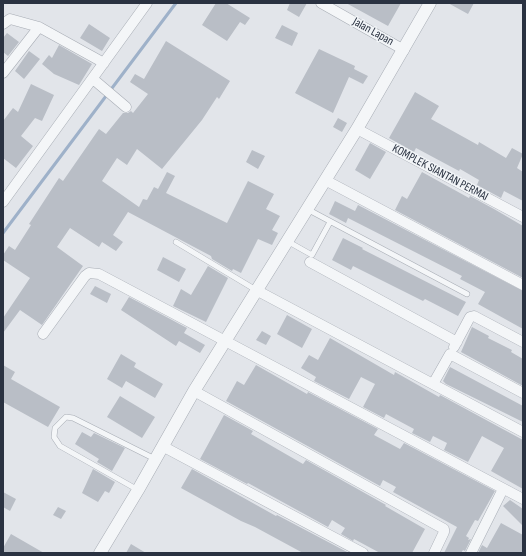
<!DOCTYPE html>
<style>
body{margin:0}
#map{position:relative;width:526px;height:556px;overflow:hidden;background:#e2e5ea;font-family:"Sofia Sans Condensed",sans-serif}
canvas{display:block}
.frame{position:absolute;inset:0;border:4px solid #2a3241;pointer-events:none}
</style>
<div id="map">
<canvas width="526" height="556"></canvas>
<div class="frame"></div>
</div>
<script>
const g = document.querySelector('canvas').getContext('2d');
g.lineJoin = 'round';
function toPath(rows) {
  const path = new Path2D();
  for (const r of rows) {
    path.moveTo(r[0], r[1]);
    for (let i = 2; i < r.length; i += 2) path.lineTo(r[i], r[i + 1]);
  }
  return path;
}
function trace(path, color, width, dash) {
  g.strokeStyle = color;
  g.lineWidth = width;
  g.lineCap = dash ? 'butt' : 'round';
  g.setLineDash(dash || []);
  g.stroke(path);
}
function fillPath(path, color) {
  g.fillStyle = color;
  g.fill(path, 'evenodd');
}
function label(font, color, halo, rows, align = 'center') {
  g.font = font + ' "Sofia Sans Condensed",sans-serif';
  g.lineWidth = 3;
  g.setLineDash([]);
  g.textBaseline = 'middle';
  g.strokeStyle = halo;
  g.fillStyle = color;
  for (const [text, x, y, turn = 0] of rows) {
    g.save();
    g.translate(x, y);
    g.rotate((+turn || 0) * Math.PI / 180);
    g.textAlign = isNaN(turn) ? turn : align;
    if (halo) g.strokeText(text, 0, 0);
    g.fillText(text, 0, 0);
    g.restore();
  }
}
trace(toPath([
 [3,233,176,3]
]), '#9eb1c9', 3);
fillPath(toPath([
 [216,3,226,3,250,18,245,25,240,22,227,41,202,25],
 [290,3,307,3,299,17,287,10],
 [346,3,401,3,388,26],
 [448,3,474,3,468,14],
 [89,24,110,38,102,51,80,38],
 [282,25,298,33,292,46,275,38],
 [7,33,19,42,8,56,3,52,3,38],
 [166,41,230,81,219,99,217,97,202,120,162,169,137,149,127,165,117,158,102,181,139,207,143,199,147,200,154,187,158,189,167,172,175,176,166,193,227,223,248,181,274,194,266,209,280,216,272,230,278,233,272,245,258,239,241,273,233,269,232,271,212,259,211,256,128,212,113,235,123,242,116,251,102,242,99,247,70,228,57,247,83,266,42,325,20,310,3,333,3,318,30,278,3,260,3,255,9,246,15,250,31,225,29,224,59,178,63,181,99,129,106,134,123,113,128,113,131,111,133,113,148,94,130,82,135,74,144,79],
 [59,45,92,64,79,85,54,74,42,64,49,55,52,58],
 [319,49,355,66,354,69,368,76,363,84,349,77,333,113,295,93],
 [29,51,40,59,24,79,15,71],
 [31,84,54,95,42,121,35,118,21,136,33,146,16,168,3,158,3,121,13,108,18,112],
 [415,92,439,106,431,119,478,145,479,142,506,158,512,148,523,154,517,168,523,172,523,201,504,191,501,198,477,185,479,180,460,169,459,171,416,148,414,152,389,138],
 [338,118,347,123,342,132,333,127],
 [370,143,386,152,370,179,355,170],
 [252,150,265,156,258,169,246,162],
 [422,172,469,198,470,196,494,209,523,226,523,278,395,210,402,196,407,199],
 [335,201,355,211,358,205,523,291,523,329,478,304,485,292,460,279,462,276,348,218,346,223,329,214],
 [343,238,363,248,362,249,466,302,458,316,425,299,423,301,353,266,351,270,332,260],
 [163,257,186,269,179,282,157,270],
 [208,266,228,278,206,322,173,306,181,289,191,295],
 [95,286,111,294,107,303,90,294],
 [129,297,187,328,184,333,205,345,200,353,179,341,176,346,121,310],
 [287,315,312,329,302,348,277,334],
 [472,327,489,336,488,338,512,350,511,352,523,359,523,386,461,352],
 [262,331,271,336,266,345,256,340],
 [330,338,394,375,395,372,439,397,440,395,523,440,523,489,491,471,504,448,482,436,468,462,444,450,447,443,433,436,430,442,412,433,414,429,386,414,384,418,363,407,375,384,361,377,349,399,314,381,316,377,301,368,309,355,318,360],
 [121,354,136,363,134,367,163,384,155,398,126,381,122,388,107,379],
 [3,365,15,372,11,379,60,407,48,427,3,402],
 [256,365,307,394,308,392,378,429,374,435,400,449,404,443,495,491,478,521,475,520,466,536,469,538,468,540,471,539,465,551,463,550,461,553,444,553,457,527,393,492,396,487,383,480,380,486,226,401,237,381,244,385],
 [450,367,523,406,523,422,446,384,443,381],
 [120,396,155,417,142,438,107,417],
 [224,415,253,431,251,434,303,464,306,460,386,505,385,506,425,529,412,553,380,553,354,539,353,541,341,534,345,528,332,520,328,527,248,483,247,484,200,459],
 [82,432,91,437,94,433,125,448,112,471,97,462,99,459,75,444],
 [93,469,115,482,109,493,105,491,98,502,82,493],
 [192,469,276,516,277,515,349,553,303,553,255,527,241,521,181,488],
 [3,492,16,499,10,511,3,507],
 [510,500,523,509,523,526,503,506],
 [58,507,66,511,61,519,53,515],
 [501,523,523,535,523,553,478,553,482,545,487,548],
 [11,534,44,553,3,553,3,548],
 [131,544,146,553,126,553]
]), '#b9bec6');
const service = toPath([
 [307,209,467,294],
 [287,241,312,255,330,222],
 [176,242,256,290],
 [138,490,60,446,54,437,55,428,66,417,73,418,155,459]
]);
const minor = toPath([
 [321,3,404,50],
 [3,24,10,19,39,27,104,63],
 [3,73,39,27],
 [93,79,126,107],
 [357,129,523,217],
 [325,180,523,285],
 [3,202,147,3],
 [310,262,457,342],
 [256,290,523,432],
 [43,334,85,276,89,273,99,274,523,499],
 [454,347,470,317,474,316,523,342],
 [433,384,450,354,523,393],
 [194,391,444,529,444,532,434,553],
 [164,447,363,553],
 [471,553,503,489]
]);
const tertiary = toPath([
 [100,553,138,490,194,391,357,129,430,3]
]);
trace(service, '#a7acb4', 6);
trace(minor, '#a7acb4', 11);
trace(tertiary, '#a7acb4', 13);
trace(service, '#f4f6f8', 5);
trace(minor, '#f4f6f8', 10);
trace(tertiary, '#f4f6f8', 12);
label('12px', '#2a3241', '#f1f4f7', [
 ["Jalan Lapan",373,32,29],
 ["KOMPLEK SIANTAN PERMAI",440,173,28]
]);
</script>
